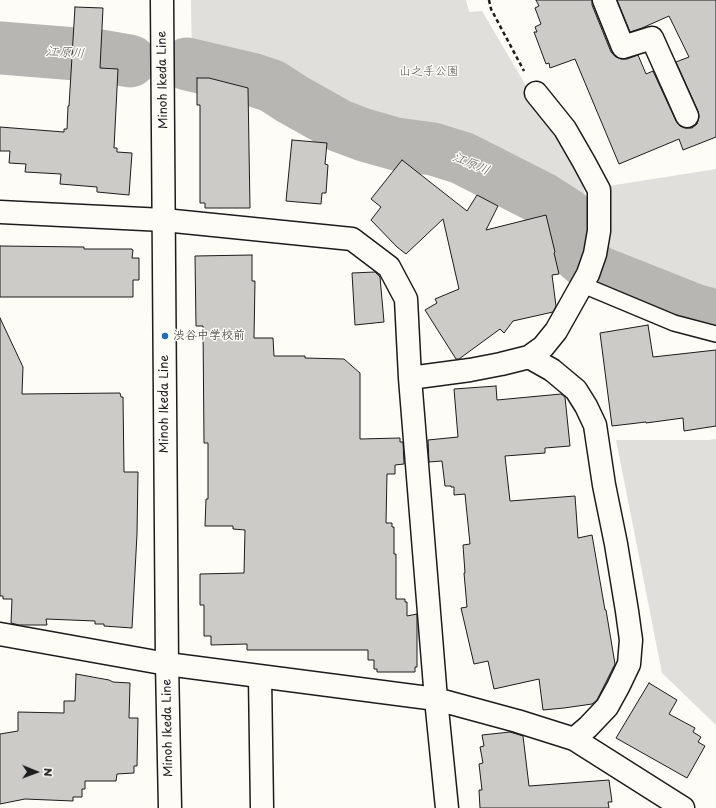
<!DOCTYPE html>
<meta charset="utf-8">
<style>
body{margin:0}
#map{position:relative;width:716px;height:808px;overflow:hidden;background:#fdfcf7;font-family:"Playpen Sans",sans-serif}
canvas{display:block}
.north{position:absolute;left:16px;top:752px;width:40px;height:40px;-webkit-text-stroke:3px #fdfcf7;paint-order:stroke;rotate:91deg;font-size:11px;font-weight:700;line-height:16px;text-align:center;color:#1c1c1c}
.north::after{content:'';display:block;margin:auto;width:14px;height:18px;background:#1c1c1c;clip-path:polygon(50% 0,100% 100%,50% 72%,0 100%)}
</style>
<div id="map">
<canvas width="716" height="808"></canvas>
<div class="north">N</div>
</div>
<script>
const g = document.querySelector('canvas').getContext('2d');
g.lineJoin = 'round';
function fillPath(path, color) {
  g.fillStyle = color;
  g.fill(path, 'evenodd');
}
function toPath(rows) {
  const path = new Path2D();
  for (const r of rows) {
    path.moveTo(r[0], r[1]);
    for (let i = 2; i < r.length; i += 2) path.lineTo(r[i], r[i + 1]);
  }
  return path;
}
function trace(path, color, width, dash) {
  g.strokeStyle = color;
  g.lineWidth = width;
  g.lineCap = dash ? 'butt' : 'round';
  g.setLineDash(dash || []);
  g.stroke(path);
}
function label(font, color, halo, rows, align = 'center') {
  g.font = font + ' "Playpen Sans","Klee One",sans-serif';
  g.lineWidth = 3;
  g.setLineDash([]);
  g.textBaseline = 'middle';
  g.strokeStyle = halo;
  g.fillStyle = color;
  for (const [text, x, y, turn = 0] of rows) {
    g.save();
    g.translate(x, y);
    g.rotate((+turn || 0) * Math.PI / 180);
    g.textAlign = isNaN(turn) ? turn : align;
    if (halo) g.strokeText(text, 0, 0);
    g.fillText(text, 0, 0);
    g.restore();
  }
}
fillPath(toPath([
 [191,0,466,0,469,12,482,11,558,140,580,176,587,200,588,228,584,246,577,217,560,203,464,150,405,142,362,132,267,79,212,65,192,61],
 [716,169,716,306,582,266,609,186],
 [716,439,716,725,662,673,616,440,709,440]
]), '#e0dfdb');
trace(toPath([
 [0,48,101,56,130,61],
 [187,64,251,79,272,86,292,99,340,126,364,135,396,144,433,149,462,158,543,199,568,215,575,227,580,257,598,272,694,310,716,316]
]), '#b7b6b2', 53);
const building = toPath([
 [536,0,592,0,592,5,611,52,615,56,621,59,627,59,638,55,646,74,653,71,676,121,680,126,686,128,692,128,697,124,699,117,698,111,676,62,689,57,669,16,642,28,630,32,617,0,716,0,716,137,683,150,679,139,619,164,575,59,550,68,549,63,546,64,534,32,537,32,535,27,541,24,535,8,539,6,536,0],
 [75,7,103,8,100,68,118,69,114,148,117,148,117,152,132,153,129,195,97,192,97,187,60,184,61,174,25,172,26,164,9,163,10,151,0,151,0,127,64,132,64,129,67,129,68,106,69,106,75,7],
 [197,78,209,78,248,88,250,208,205,208,205,203,200,203,200,105,197,105,197,78],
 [292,140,327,143,325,164,328,165,326,193,322,193,321,204,286,201,292,140],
 [402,160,467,211,477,195,498,206,486,230,546,215,555,252,554,253,559,274,552,275,556,306,553,312,513,321,504,333,500,329,459,359,456,359,425,310,437,303,435,299,459,289,443,219,406,254,397,247,371,220,381,207,371,199,402,160],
 [0,246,84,247,84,249,132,249,132,250,133,250,132,258,139,258,139,280,133,280,133,297,0,297,0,246],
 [252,255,252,281,255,281,254,338,273,338,274,356,305,356,305,358,344,359,360,373,360,439,400,438,400,442,403,442,404,464,395,465,395,474,387,474,386,523,392,523,392,527,394,527,394,554,396,554,396,599,405,599,405,602,407,602,407,616,417,614,417,667,415,667,415,672,377,672,377,669,374,669,374,660,368,660,368,650,247,650,247,644,211,645,211,636,204,636,204,605,200,605,200,574,244,573,245,530,233,529,233,526,205,526,206,499,208,499,208,443,204,443,203,326,196,326,195,256,252,255],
 [375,272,380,277,384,322,355,325,352,273,375,272],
 [0,318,23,367,22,394,120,393,121,397,123,397,124,472,138,472,137,534,132,628,104,626,104,624,95,624,95,621,46,619,47,625,19,625,11,623,12,599,3,599,3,596,0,596,0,318],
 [648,325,653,357,716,350,716,426,684,431,683,418,646,423,646,422,612,426,600,333,648,325],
 [496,386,497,400,561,394,565,397,570,446,545,448,545,453,505,456,510,501,575,496,578,538,592,535,605,610,606,610,615,664,597,700,592,704,564,708,543,710,539,679,494,689,488,661,474,664,461,608,467,607,464,573,465,573,463,545,470,544,465,494,454,495,454,487,451,487,451,486,445,486,442,461,429,462,428,440,458,437,454,389,496,386],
 [76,674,109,680,113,682,130,683,129,718,138,718,137,766,134,766,134,773,117,774,116,781,85,781,85,789,82,789,82,797,73,797,73,801,25,799,0,804,0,734,18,731,18,712,64,713,64,701,75,701,76,674],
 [649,683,677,700,669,714,695,728,693,732,701,737,698,742,705,746,687,778,616,738,649,683],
 [510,732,523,736,529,786,609,780,612,802,608,802,609,808,480,808,479,790,482,790,479,764,483,763,480,747,484,746,482,735,510,732]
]);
fillPath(building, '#cccbc8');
trace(building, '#1c1c1c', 1);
const service = toPath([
 [583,285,674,323,716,334]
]);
const minor = toPath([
 [604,0,623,47,652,38,687,116],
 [164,220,352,239,389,267,406,299,410,378,436,699,447,808],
 [529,357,552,370,576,390,586,406,595,425,604,485,616,544,627,611,631,640,629,664,618,687,607,707,588,727,574,739],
 [410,378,470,370,501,364,529,357,543,347,556,331,588,274,595,254,599,231,599,190,584,162,565,129,536,93],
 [0,634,167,664,436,699,517,721,574,739,683,808],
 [260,677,262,808]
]);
const tertiary = toPath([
 [0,212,164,220]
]);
const primary = toPath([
 [162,0,167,664,170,808]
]);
trace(service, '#1c1c1c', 18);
trace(minor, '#1c1c1c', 25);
trace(tertiary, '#1c1c1c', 25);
trace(primary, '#1c1c1c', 25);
trace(toPath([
 [489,0,491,9,524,71]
]), '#1c1c1c', 2.5, [4, 3]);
trace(service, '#fdfcf7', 15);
trace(minor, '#fdfcf7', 22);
trace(tertiary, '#fdfcf7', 22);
trace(primary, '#fdfcf7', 22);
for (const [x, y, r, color] of [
 [165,336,4,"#1f6fb2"]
]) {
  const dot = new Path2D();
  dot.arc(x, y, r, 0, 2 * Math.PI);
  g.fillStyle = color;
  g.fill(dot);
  trace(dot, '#fdfcf7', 1.5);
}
label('12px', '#575655', '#fdfcf7', [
 ["山之手公園",429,72]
]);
label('12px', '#1c1c1c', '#fdfcf7', [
 ["Minoh Ikeda Line",163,80,-91],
 ["Minoh Ikeda Line",165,404,-90],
 ["Minoh Ikeda Line",168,728,-91]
]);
label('12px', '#1c1c1c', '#fdfcf7', [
 ["渋谷中学校前",173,336]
], 'left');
label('italic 13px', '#5a5a58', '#fdfcf7', [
 ["江原川",65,53,4],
 ["江原川",471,164,23]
]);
</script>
